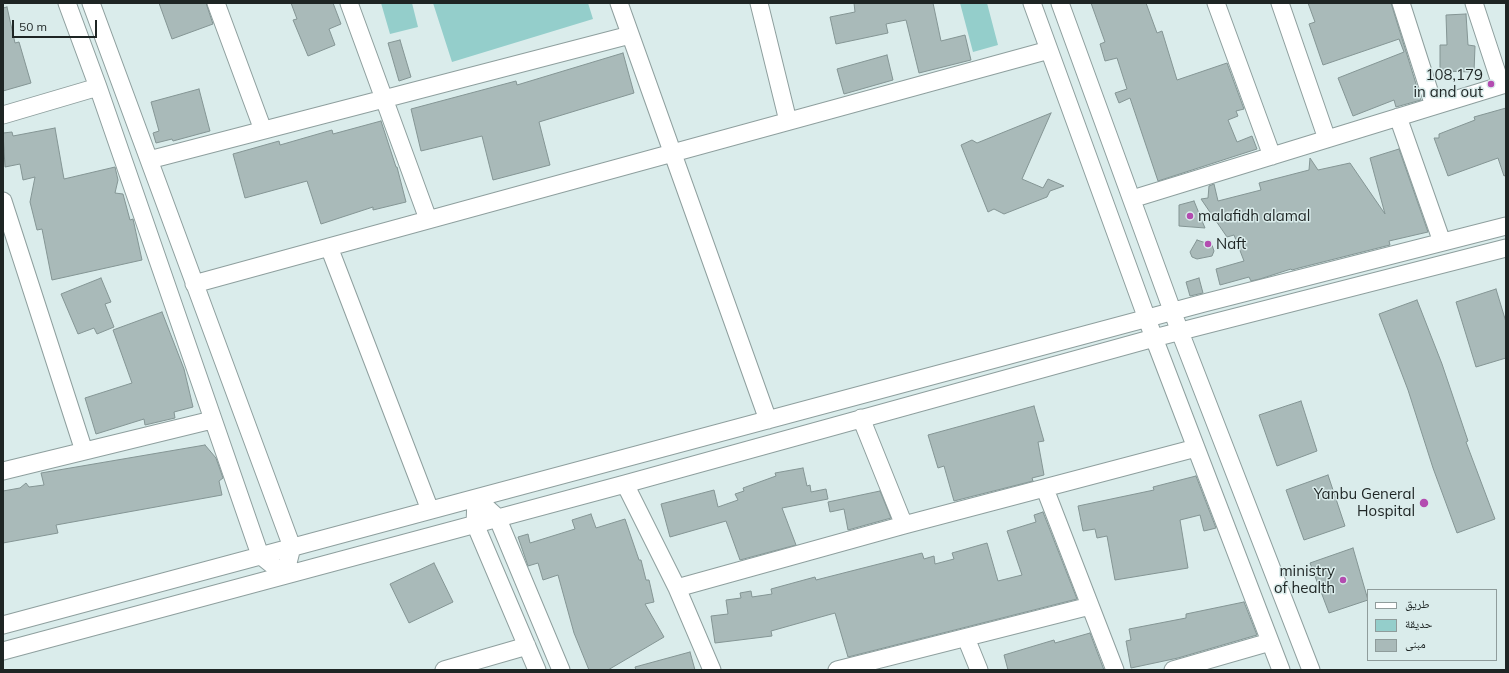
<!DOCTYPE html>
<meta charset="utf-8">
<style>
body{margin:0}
#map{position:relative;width:1509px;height:673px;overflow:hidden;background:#daeceb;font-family:Mulish,"Noto Naskh Arabic",sans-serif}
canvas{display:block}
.frame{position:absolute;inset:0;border:4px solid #1e2524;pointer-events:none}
.legend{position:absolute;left:1367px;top:589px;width:130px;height:72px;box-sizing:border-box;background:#daeceb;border:1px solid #8f9c9b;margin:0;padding:5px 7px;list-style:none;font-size:12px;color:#1e2524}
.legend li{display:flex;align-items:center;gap:8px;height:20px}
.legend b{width:20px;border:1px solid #8f9c9b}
.scale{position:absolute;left:12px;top:20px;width:85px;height:18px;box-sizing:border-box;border:2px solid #1e2524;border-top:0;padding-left:5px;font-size:12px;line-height:14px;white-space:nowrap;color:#1e2524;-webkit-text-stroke:3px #daeceb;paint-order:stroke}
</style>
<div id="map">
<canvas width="1509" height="673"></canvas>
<div class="frame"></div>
<ul class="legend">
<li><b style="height:5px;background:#fff"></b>طريق</li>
<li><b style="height:11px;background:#94cecb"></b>حديقة</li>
<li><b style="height:11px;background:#a9bab9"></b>مبنى</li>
</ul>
<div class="scale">50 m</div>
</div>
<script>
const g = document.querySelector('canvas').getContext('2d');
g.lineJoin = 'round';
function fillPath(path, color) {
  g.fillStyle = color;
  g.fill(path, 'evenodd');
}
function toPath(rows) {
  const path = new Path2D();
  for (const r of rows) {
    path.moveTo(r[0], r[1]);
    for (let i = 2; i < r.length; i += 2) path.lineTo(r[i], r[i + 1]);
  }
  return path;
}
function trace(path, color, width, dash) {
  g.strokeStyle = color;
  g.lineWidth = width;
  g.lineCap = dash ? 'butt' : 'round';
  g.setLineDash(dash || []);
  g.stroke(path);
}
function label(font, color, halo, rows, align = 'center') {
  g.font = font + ' Mulish,sans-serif';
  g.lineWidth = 3;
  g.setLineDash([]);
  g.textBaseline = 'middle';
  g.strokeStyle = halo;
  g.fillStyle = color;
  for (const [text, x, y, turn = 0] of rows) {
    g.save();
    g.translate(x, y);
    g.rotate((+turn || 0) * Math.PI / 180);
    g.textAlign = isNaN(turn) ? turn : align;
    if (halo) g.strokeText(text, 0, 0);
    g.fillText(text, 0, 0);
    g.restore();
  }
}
fillPath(toPath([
 [381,3,412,3,418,27,390,34],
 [433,3,588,3,593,19,452,62],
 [960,3,987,3,998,45,973,52]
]), '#94cecb');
const building = toPath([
 [159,3,206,3,213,24,172,39,159,3],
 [291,3,333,3,341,24,329,29,335,45,308,56,293,20,297,19,291,3],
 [854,3,933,3,941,41,965,35,971,60,919,73,906,20,886,24,888,33,836,44,830,17,855,12,854,3],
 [1091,3,1146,3,1157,33,1162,31,1177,80,1227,63,1244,109,1236,111,1238,116,1228,120,1237,142,1252,136,1257,149,1158,181,1130,98,1119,103,1115,93,1127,89,1117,58,1105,61,1100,44,1105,42,1091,3],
 [1308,3,1391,3,1421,100,1396,107,1394,100,1353,116,1338,78,1404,52,1399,39,1323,65,1309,24,1315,22,1308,3],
 [7,7,15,43,19,42,31,83,3,91,3,8,7,7],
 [1466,14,1468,45,1475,46,1474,72,1440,71,1440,45,1447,45,1446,15,1466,14],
 [400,40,411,77,399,81,388,43,400,40],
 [623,53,634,93,539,122,550,165,493,180,482,136,421,151,411,109,516,81,517,85,623,53],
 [887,55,893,80,844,94,837,69,887,55],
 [199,89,210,131,173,141,172,139,156,143,153,133,159,131,151,102,199,89],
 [1506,108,1506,175,1504,176,1498,158,1448,176,1434,138,1439,138,1439,134,1475,120,1474,117,1506,108],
 [1051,113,1022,179,1043,188,1048,179,1064,186,1050,191,1047,197,1004,214,994,209,988,212,961,145,972,140,977,143,1051,113],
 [381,121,396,167,397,167,406,202,373,210,373,207,321,224,307,181,245,198,233,154,279,141,280,145,332,130,333,134,381,121],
 [55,128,64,179,115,167,118,180,115,193,123,194,130,220,133,219,142,260,52,280,42,229,37,230,30,202,35,177,23,180,20,164,5,167,3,133,12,132,13,136,55,128],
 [1399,149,1428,232,1389,241,1390,245,1299,268,1292,270,1291,269,1260,279,1251,281,1249,277,1220,285,1216,269,1244,261,1234,235,1227,237,1201,199,1208,198,1209,186,1214,184,1218,201,1261,190,1259,183,1309,170,1310,158,1318,170,1350,163,1385,214,1370,158,1399,149],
 [1194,201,1205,228,1179,226,1179,205,1194,201],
 [1197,240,1212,245,1214,251,1212,256,1197,259,1192,257,1190,252,1197,240],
 [101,278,111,302,105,304,114,327,97,334,94,328,78,334,61,294,101,278],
 [1199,278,1203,293,1190,296,1186,282,1199,278],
 [1496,289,1506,322,1506,358,1476,367,1456,302,1496,289],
 [1417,300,1442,364,1468,441,1466,442,1495,519,1457,533,1433,468,1408,390,1379,314,1417,300],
 [162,312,184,369,193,407,174,412,175,418,145,425,144,419,96,434,85,398,132,383,113,330,162,312],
 [1301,401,1317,451,1277,466,1259,415,1301,401],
 [1034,406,1044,441,1038,442,1044,475,1032,478,1033,481,954,501,944,466,938,468,928,435,1034,406],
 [205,445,216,458,223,478,219,481,222,495,56,525,58,533,3,543,3,491,20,488,26,483,29,487,44,485,41,473,205,445],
 [803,468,807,486,810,485,811,492,826,489,828,499,782,508,796,545,740,560,726,521,670,537,661,504,714,490,718,507,738,500,735,494,744,491,743,488,776,476,775,473,803,468],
 [1328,475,1345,526,1304,540,1286,490,1328,475],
 [1196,476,1216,528,1204,531,1200,515,1180,520,1188,568,1115,580,1107,536,1097,538,1095,529,1083,531,1078,506,1154,490,1153,487,1196,476],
 [880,491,891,518,848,530,844,509,830,512,828,502,880,491],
 [1043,512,1077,599,848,657,835,613,771,631,772,636,715,643,711,616,728,614,726,600,741,598,740,593,751,591,752,597,772,594,771,589,815,577,816,580,922,553,924,559,934,556,935,564,954,559,952,553,987,543,998,581,1022,575,1007,531,1036,522,1034,515,1043,512],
 [591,514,596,528,625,519,639,560,641,560,646,580,649,580,654,602,645,604,664,637,608,670,589,670,574,633,558,575,543,580,538,563,528,566,518,537,528,534,530,543,575,529,572,520,591,514],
 [1353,548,1368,600,1329,613,1310,563,1353,548],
 [434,563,453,602,409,623,390,584,434,563],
 [1244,602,1257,635,1178,658,1131,668,1126,641,1131,640,1129,629,1186,618,1186,614,1244,602],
 [1090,633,1104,670,1008,670,1004,655,1054,640,1055,643,1090,633],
 [690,652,695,670,636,670,635,667,690,652]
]);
fillPath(building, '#a9bab9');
trace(building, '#849594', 1);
const minor = toPath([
 [67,3,98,87,260,555,285,575,292,547,91,3],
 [216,3,263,130],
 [349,3,428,219],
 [619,3,768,420],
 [759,3,788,121],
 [1032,3,1154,338,1506,248],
 [1060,3,1180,332,1311,670],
 [1216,3,1272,156],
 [1280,3,1327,139],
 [1401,3,1434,106],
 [1474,3,1501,85],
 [3,115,98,87],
 [1398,117,1442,242],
 [149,160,630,35],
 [1132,199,1506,84],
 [3,201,84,451],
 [329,247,430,510],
 [194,284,1049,50],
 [861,418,904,525],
 [3,471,212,420],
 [625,484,677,588,712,670],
 [1045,489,1115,670],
 [677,588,904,525,1196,448],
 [3,625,476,498,497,517,561,670],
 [966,638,979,670],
 [3,651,625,484,1154,338,1281,670],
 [444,670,527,646],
 [537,670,475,524,476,498,1204,303,1506,226],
 [837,670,1090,606],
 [1173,670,1270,642]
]);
trace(minor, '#8e9f9e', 19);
trace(minor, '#fff', 17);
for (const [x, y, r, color] of [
 [1491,84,4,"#b34cb0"],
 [1190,216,4,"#b34cb0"],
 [1208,244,4,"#b34cb0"],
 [1424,503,5,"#b34cb0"],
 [1343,580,4,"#b34cb0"]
]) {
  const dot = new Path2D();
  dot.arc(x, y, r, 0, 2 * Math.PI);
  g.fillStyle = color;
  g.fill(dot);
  trace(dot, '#daeceb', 1.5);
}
label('15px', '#1e2524', '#daeceb', [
 ["108,179",1483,75],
 ["in and out",1483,92],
 ["malafidh alamal",1198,216,"left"],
 ["Naft",1216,244,"left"],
 ["Yanbu General",1415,494],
 ["Hospital",1415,511],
 ["ministry",1335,571],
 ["of health",1335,588]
], 'right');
</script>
